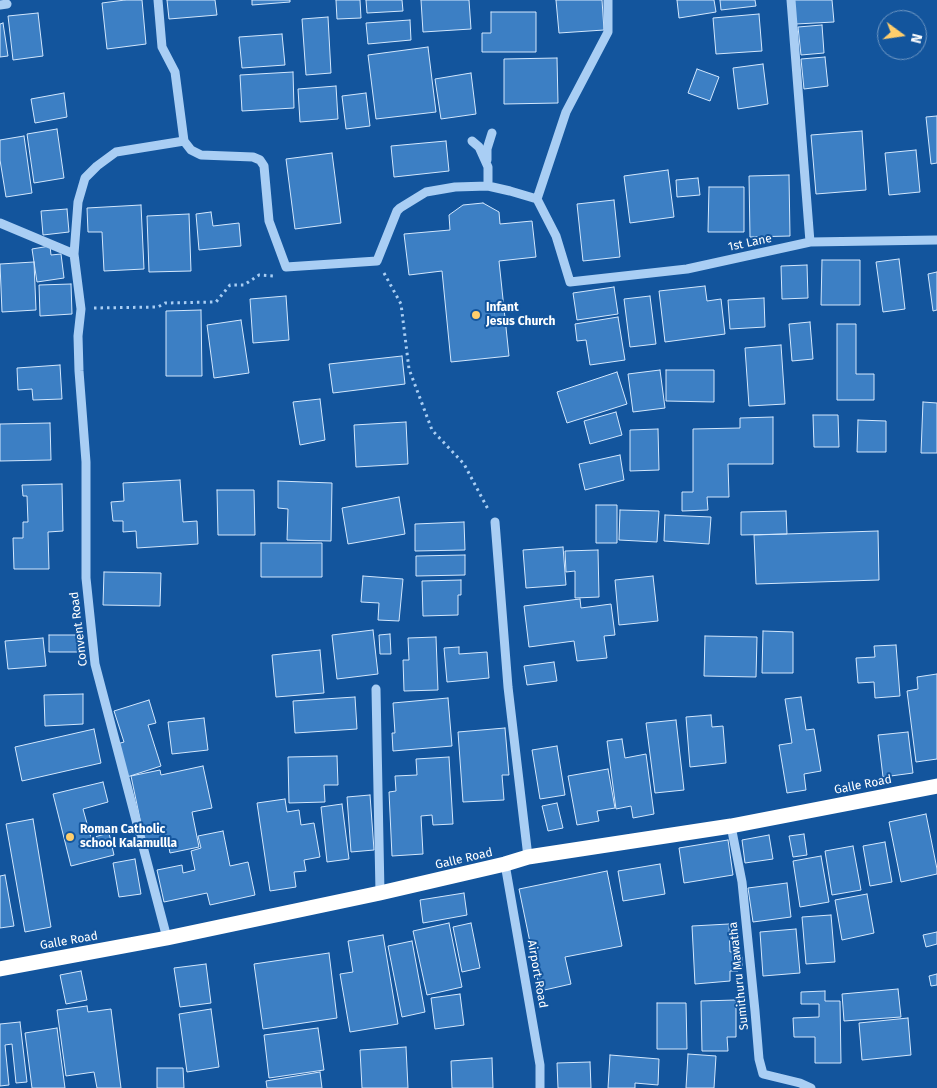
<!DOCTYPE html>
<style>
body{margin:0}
#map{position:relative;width:937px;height:1088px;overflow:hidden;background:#13559d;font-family:"Fira Sans",sans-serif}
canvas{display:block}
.north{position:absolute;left:877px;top:10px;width:50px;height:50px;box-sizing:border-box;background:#13559d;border:1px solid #7199c4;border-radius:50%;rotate:104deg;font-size:14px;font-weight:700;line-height:20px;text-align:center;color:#fff}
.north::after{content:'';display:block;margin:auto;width:18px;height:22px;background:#ffce6c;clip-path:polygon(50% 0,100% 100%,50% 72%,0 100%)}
</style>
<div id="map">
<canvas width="937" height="1088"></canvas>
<div class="north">N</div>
</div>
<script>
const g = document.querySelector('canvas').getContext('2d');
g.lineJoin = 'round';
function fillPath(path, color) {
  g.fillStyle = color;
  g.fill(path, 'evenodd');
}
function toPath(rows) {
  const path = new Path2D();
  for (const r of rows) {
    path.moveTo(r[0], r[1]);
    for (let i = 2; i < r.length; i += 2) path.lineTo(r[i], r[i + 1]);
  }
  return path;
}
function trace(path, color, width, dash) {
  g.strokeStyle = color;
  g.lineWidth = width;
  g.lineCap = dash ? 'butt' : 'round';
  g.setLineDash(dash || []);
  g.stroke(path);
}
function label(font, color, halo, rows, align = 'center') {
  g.font = font + ' "Fira Sans",sans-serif';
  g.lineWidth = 4;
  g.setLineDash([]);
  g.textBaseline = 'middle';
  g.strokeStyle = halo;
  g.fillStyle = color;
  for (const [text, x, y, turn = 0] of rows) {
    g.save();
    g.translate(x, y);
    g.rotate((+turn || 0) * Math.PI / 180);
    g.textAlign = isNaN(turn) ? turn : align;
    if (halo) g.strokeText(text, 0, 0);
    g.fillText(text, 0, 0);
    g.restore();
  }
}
const building = toPath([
 [125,0,142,0,146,44,107,49,102,3,125,0],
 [167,0,215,0,217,15,169,19,167,0],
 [252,0,290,0,290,2,252,5,252,0],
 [336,0,360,0,361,18,337,19,336,0],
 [366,0,402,0,403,11,367,13,366,0],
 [421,0,469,0,471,29,423,32,421,0],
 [556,0,602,0,604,30,559,33,556,0],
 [677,0,714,0,716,12,679,18,677,0],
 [720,0,755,0,756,6,721,10,720,0],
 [794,0,832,0,834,22,796,24,794,0],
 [491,12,536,12,536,52,482,52,482,33,491,33,491,12],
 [38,13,43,56,13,60,8,16,38,13],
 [759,14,762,51,716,54,713,18,759,14],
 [328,17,331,73,306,75,302,19,328,17],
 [410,20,411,40,368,44,366,23,410,20],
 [3,23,8,56,0,57,0,24,3,23],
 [822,25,824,53,801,55,798,27,822,25],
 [282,34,285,65,242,68,239,37,282,34],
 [428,47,436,112,376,119,368,55,428,47],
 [825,57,828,86,804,89,801,59,825,57],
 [557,58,558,103,504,104,504,59,557,58],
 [763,64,768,104,738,109,733,68,763,64],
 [697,69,719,77,710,101,688,93,697,69],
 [293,72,294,108,242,111,240,75,293,72],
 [471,73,476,114,441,119,435,79,471,73],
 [336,86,338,119,300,122,298,89,336,86],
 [64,93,67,117,35,123,31,99,64,93],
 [366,93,370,126,346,129,342,96,366,93],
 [937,116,937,163,931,164,926,117,937,116],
 [57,129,64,178,34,183,27,134,57,129],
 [862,131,866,190,816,194,811,135,862,131],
 [24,136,32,193,6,197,0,160,0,140,24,136],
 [446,141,449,171,394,177,391,146,446,141],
 [916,150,920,192,889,195,885,153,916,150],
 [332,153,341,223,295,229,286,159,332,153],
 [668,170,674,217,630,223,624,176,668,170],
 [789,175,790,236,750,237,749,176,789,175],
 [698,178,700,195,677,197,676,180,698,178],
 [709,187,744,187,744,232,708,232,709,187],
 [614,200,620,257,583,261,577,204,614,200],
 [483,203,499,212,500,224,532,221,536,257,499,261,509,356,451,362,442,271,409,275,404,234,450,230,449,215,463,205,483,203],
 [141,205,144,269,104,271,102,232,88,232,87,208,141,205],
 [67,209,69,232,43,235,41,211,67,209],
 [211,212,213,226,239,223,241,246,199,250,196,214,211,212],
 [189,214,191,271,149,272,147,216,189,214],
 [50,246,51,255,61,254,64,278,37,282,32,249,50,246],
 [899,259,905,309,883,312,876,262,899,259],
 [822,260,860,260,860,305,821,305,822,260],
 [34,262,36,310,2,312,0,264,34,262],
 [807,265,808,298,782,299,781,266,807,265],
 [937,272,937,310,933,311,928,274,937,272],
 [71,284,72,314,40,316,39,285,71,284],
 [705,286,707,301,721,299,725,334,665,342,659,291,705,286],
 [614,287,618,314,577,320,573,293,614,287],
 [286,296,289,340,253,343,250,299,286,296],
 [650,296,656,344,630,347,624,299,650,296],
 [764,298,765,327,730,329,728,300,764,298],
 [201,310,202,376,166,376,166,311,201,310],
 [618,317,625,360,590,365,586,340,577,341,575,324,618,317],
 [241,320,249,373,214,378,207,325,241,320],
 [810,322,813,359,792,361,789,324,810,322],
 [837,324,856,324,856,374,874,374,874,400,837,400,837,324],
 [781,345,785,404,749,406,745,348,781,345],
 [402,356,405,384,333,393,329,364,402,356],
 [60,365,62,399,33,400,32,389,18,390,17,368,60,365],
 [660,370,665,408,633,412,628,374,660,370],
 [666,370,714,370,714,402,666,401,666,370],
 [617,372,627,404,567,423,557,392,617,372],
 [320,399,325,440,300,445,293,402,320,399],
 [923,402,937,403,937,453,921,453,923,402],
 [616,412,622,435,590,444,584,421,616,412],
 [813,415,838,415,839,447,814,447,813,415],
 [773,417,773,464,728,464,729,497,707,497,708,510,682,511,682,492,693,492,693,429,740,428,740,418,773,417],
 [858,420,886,421,886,452,857,452,858,420],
 [406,422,408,464,356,467,354,425,406,422],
 [50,423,51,460,0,461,0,424,50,423],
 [658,429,659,470,630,471,630,430,658,429],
 [620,455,624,480,585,490,579,464,620,455],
 [180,480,183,522,197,521,198,544,137,548,136,531,123,532,123,521,113,521,111,502,124,501,123,483,180,480],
 [278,481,332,483,331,541,287,540,288,509,278,508,278,481],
 [62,484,63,531,48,532,49,569,14,569,13,538,23,538,23,522,28,522,27,496,23,496,22,485,62,484],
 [217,490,254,490,255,535,218,535,217,490],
 [399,497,405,534,348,544,342,508,399,497],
 [596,505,617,505,617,543,596,543,596,505],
 [620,510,659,511,657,542,619,540,620,510],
 [786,511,787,534,741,535,741,512,786,511],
 [665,515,711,517,709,544,664,541,665,515],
 [464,522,465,550,415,551,415,524,464,522],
 [878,531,879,580,756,584,754,535,878,531],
 [261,543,322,543,322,577,261,577,261,543],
 [563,547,566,585,526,588,523,550,563,547],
 [598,550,599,597,575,598,575,571,566,572,565,551,598,550],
 [465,555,465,575,416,576,416,556,465,555],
 [104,572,161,573,160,606,103,605,104,572],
 [363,576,403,579,399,621,378,620,379,603,361,602,363,576],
 [653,576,658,621,619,625,615,580,653,576],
 [461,580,461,595,458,595,458,615,423,616,422,581,461,580],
 [580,599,581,608,611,604,615,635,604,636,607,658,577,661,574,641,529,647,524,606,580,599],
 [373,630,378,674,337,679,332,635,373,630],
 [763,631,793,632,793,673,762,673,763,631],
 [390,634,391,654,380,654,379,635,390,634],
 [49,635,80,635,81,652,49,652,49,635],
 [705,636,757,637,756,677,704,676,705,636],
 [436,637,438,690,404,691,403,660,409,660,408,638,436,637],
 [43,638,46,666,8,669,5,641,43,638],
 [896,645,900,696,875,698,874,682,858,683,856,658,875,657,874,646,896,645],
 [459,647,459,654,487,652,489,678,447,682,444,648,459,647],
 [320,650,324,693,276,697,272,655,320,650],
 [554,662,557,681,527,685,524,666,554,662],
 [937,674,937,759,916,762,907,691,918,689,917,677,937,674],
 [83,694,83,724,45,726,44,695,83,694],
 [355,697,357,729,295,733,293,701,355,697],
 [801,697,806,730,814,729,821,771,804,774,806,790,787,793,779,745,792,743,785,699,801,697],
 [448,698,452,746,393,751,392,733,395,733,393,703,448,698],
 [149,700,156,723,148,725,161,766,127,777,117,744,124,742,114,711,149,700],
 [711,715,712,727,723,726,726,763,690,767,686,717,711,715],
 [204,718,208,750,172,754,168,722,204,718],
 [676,720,684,790,655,793,646,723,676,720],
 [505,728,509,775,502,775,504,800,463,802,458,732,505,728],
 [94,729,101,763,22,781,15,747,94,729],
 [908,732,913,773,883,777,878,735,908,732],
 [622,739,625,758,646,754,654,814,633,818,631,806,616,809,607,741,622,739],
 [557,746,565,795,540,799,532,750,557,746],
 [337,756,338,785,324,785,325,802,289,803,288,757,337,756],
 [449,757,453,824,433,825,432,815,421,816,423,854,392,856,389,792,396,791,395,776,417,775,416,759,449,757],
 [203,766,212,808,192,812,199,847,170,853,167,838,145,843,131,776,160,770,161,775,203,766],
 [608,769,615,808,597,811,599,821,577,825,568,776,608,769],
 [103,782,108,802,83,809,91,838,109,833,114,855,71,866,53,794,103,782],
 [370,795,374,850,351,852,347,797,370,795],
 [285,799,287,812,299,810,301,825,314,823,320,857,304,860,306,871,294,872,296,887,270,891,257,803,285,799],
 [557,803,563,828,548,831,542,806,557,803],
 [342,804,349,859,327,862,321,807,342,804],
 [926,814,937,869,937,874,901,882,889,822,926,814],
 [33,819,51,927,25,932,6,824,33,819],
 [223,831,230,866,248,862,255,895,210,905,207,893,164,902,157,870,182,865,183,873,195,870,191,851,201,848,198,836,223,831],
 [804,834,807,855,793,857,789,836,804,834],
 [769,835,773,859,745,863,742,840,769,835],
 [728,840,733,875,684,883,679,848,728,840],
 [885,842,892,882,870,886,863,846,885,842],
 [853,846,861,890,832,895,825,851,853,846],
 [821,856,829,902,800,907,793,861,821,856],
 [135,859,141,894,119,897,113,863,135,859],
 [660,864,665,894,623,901,618,871,660,864],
 [607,871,622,946,565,957,571,984,540,991,519,889,607,871],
 [5,875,14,926,0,928,0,876,5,875],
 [787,883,791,917,753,922,748,888,787,883],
 [464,893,467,915,423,923,420,900,464,893],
 [867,894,874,933,842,940,835,900,867,894],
 [831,915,835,962,806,964,802,917,831,915],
 [449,923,462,987,427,995,413,931,449,923],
 [471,923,480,968,462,972,453,927,471,923],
 [729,924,730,952,737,951,742,957,742,966,738,971,730,971,730,981,695,984,692,926,729,924],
 [796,929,800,973,763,976,760,932,796,929],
 [937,932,937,944,926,947,923,935,937,932],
 [383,935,398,1024,350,1032,340,974,353,972,348,941,383,935],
 [412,941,425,1012,402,1017,388,946,412,941],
 [329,953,337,1018,263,1029,254,964,329,953],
 [206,964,211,1003,180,1007,174,968,206,964],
 [81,971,87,1000,66,1004,60,975,81,971],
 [937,974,937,985,931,986,929,976,937,974],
 [898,989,901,1017,844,1021,842,994,898,989],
 [825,991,825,1001,840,1001,841,1063,815,1063,815,1037,794,1037,793,1018,819,1017,819,1004,801,1004,801,992,825,991],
 [460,994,464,1025,435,1029,431,998,460,994],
 [736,1000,736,1037,727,1037,728,1051,702,1051,701,1001,736,1000],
 [657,1003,686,1003,687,1049,657,1049,657,1003],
 [87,1006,88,1012,111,1009,121,1088,97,1088,94,1072,66,1076,57,1010,87,1006],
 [211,1009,219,1067,187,1072,179,1014,211,1009],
 [908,1018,911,1055,862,1060,859,1023,908,1018],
 [20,1022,27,1082,16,1083,12,1044,5,1045,9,1085,0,1086,0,1024,20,1022],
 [57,1028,65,1088,32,1088,25,1033,57,1028],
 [318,1028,324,1070,269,1078,264,1035,318,1028],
 [406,1047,408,1088,362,1088,360,1050,406,1047],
 [688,1054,716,1056,714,1088,686,1088,688,1054],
 [610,1055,659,1059,658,1085,635,1083,635,1088,608,1088,610,1055],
 [492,1058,493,1088,452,1088,451,1061,492,1058],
 [590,1062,591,1088,558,1088,557,1063,590,1062],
 [157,1068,183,1068,184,1088,157,1088,157,1068],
 [320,1072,322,1088,267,1088,266,1081,320,1072]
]);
fillPath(building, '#3c7fc4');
trace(building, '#d2e7fd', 1);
trace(toPath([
 [384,273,401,304,409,369,432,430,464,464,489,511],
 [94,308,158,307,165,303,216,302,230,285,244,285,259,275,274,276]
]), '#a9cef4', 3, [2.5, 4]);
trace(toPath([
 [158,0,162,47,175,72,184,141,191,150,201,155,253,157,260,160,264,166,269,221,286,267,377,261,397,211,400,208,426,192,455,187,488,186,510,191,537,199,556,236,570,282,687,269,810,242,937,240],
 [791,0,810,242],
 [0,5,7,4],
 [472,141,479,147,488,167,488,186],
 [487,160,487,149,492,133],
 [537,199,566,112,608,32,608,0],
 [0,223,74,254,81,309,78,336,79,371,86,462,86,578,95,664,167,938],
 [74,254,78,202,85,178,97,166,116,152,184,141],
 [495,522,508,687,528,857],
 [376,689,380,893],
 [731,826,742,882,755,1011,759,1059,763,1074,800,1083,811,1088],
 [505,864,540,1065,540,1088]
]), '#a9cef4', 9);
trace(toPath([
 [0,969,167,938,380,893,505,864,528,857,731,826,937,786]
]), '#fff', 15);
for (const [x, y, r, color] of [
 [476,315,5,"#ffce6c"],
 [70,837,5,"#ffce6c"]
]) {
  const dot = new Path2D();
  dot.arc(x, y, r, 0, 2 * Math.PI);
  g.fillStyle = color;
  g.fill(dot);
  trace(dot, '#13559d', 2);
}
label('12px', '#fff', '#13559d', [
 ["1st Lane",750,243,-12],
 ["Convent Road",79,629,-97],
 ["Galle Road",863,785,-11],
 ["Galle Road",464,859,-13],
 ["Galle Road",69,941,-10],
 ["Airport Road",537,974,80],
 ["Sumithuru Mawatha",739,976,-96]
]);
label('bold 12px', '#fff', '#13559d', [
 ["Infant",486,308],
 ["Jesus Church",486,322],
 ["Roman Catholic",80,830],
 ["school Kalamullla",80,844]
], 'left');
</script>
